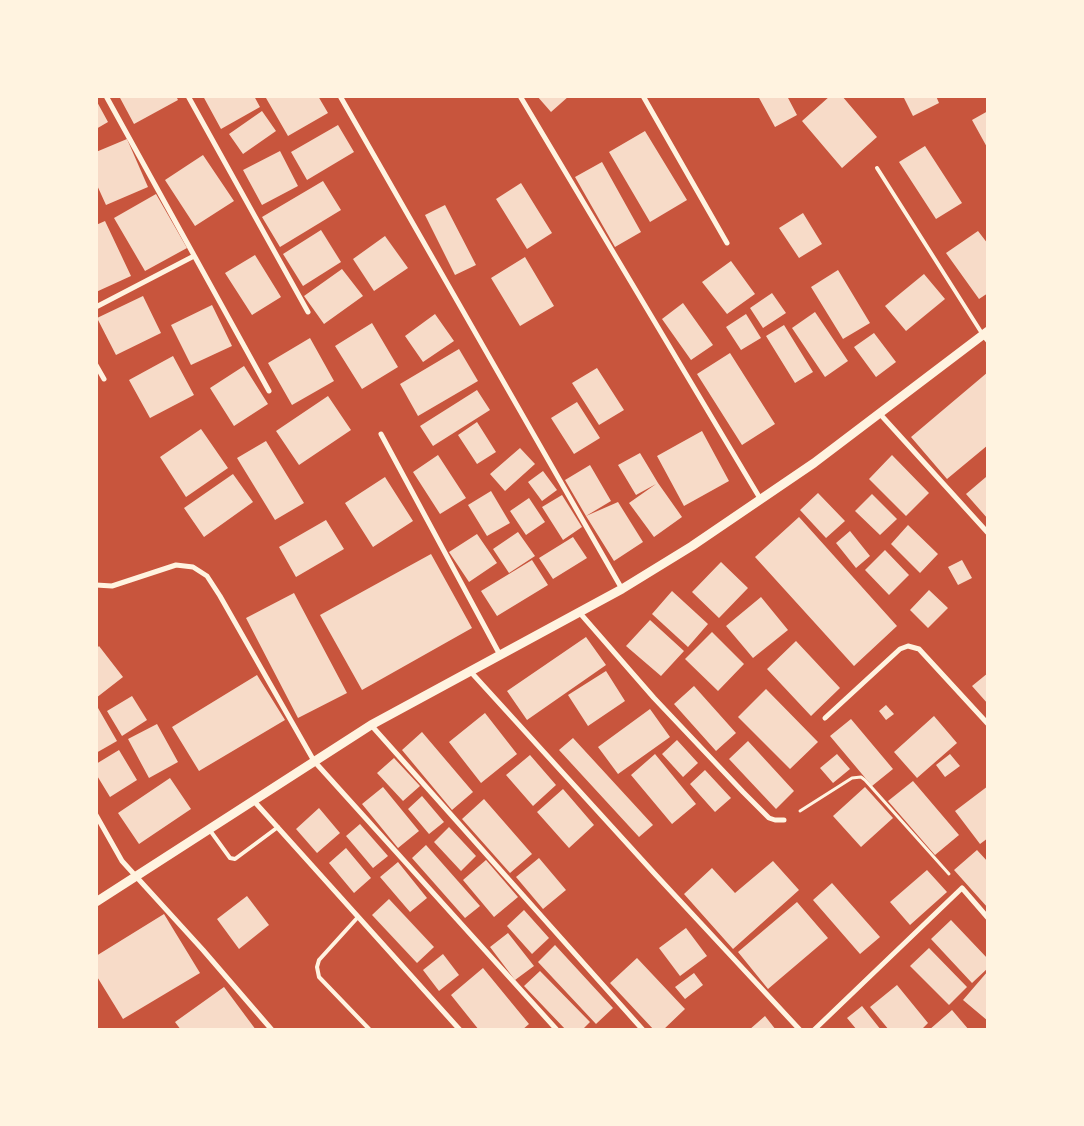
<!DOCTYPE html>
<style>
body{margin:0}
#map{position:relative;width:1084px;height:1126px;overflow:hidden;background:#c8553d;font-family:Karla,sans-serif}
canvas{display:block}
.frame{position:absolute;inset:0;border:98px solid #fff3e0;pointer-events:none}
</style>
<div id="map">
<canvas width="1084" height="1126"></canvas>
<div class="frame"></div>
</div>
<script>
const g = document.querySelector('canvas').getContext('2d');
g.lineJoin = 'round';
function fillPath(path, color) {
  g.fillStyle = color;
  g.fill(path, 'evenodd');
}
function toPath(rows) {
  const path = new Path2D();
  for (const r of rows) {
    path.moveTo(r[0], r[1]);
    for (let i = 2; i < r.length; i += 2) path.lineTo(r[i], r[i + 1]);
  }
  return path;
}
function trace(path, color, width, dash) {
  g.strokeStyle = color;
  g.lineWidth = width;
  g.lineCap = dash ? 'butt' : 'round';
  g.setLineDash(dash || []);
  g.stroke(path);
}
fillPath(toPath([
 [119,96,176,96,178,100,134,124],
 [203,96,254,96,260,107,221,129],
 [269,96,318,96,328,113,288,136,266,98],
 [537,96,569,96,551,112],
 [758,96,787,96,797,115,775,127],
 [830,96,842,96,877,137,842,168,802,121],
 [903,96,936,96,939,103,913,116],
 [96,100,108,122,96,129],
 [262,111,276,131,243,154,229,134],
 [988,111,988,149,972,120],
 [338,125,354,152,307,180,291,152],
 [645,131,687,200,650,222,609,152],
 [127,139,148,187,106,205,96,183,96,152],
 [925,146,962,203,936,219,899,162],
 [280,151,298,186,262,205,243,170],
 [203,155,234,201,195,226,165,180],
 [602,162,641,232,615,247,575,177],
 [323,181,341,210,280,247,262,217],
 [521,183,552,233,527,249,496,199],
 [156,194,187,248,145,271,114,218],
 [445,205,476,265,455,275,425,215],
 [803,213,822,244,799,258,779,228],
 [105,221,131,276,96,292,96,225],
 [321,230,341,262,303,286,283,254],
 [978,231,988,244,988,293,979,299,946,253],
 [385,236,408,268,374,291,353,259],
 [255,255,281,297,252,315,225,273],
 [525,257,554,306,520,326,491,278],
 [731,261,755,294,727,314,702,282],
 [342,269,363,296,324,324,304,296],
 [838,270,870,323,843,339,811,287],
 [924,274,945,299,906,331,885,306],
 [772,293,786,313,763,328,750,308],
 [143,296,161,333,116,355,97,318],
 [683,303,713,345,691,360,662,319],
 [212,305,232,346,191,365,171,325],
 [815,312,848,361,825,377,792,328],
 [435,314,454,341,423,362,405,336],
 [746,314,761,338,741,350,726,327],
 [372,323,398,367,362,389,335,346],
 [784,325,813,372,795,383,766,336],
 [874,333,896,362,876,377,854,347],
 [310,338,334,381,292,405,268,363],
 [459,349,478,381,418,416,400,384],
 [730,353,775,424,742,445,697,374],
 [173,356,194,395,150,418,129,380],
 [244,366,268,404,234,426,210,388],
 [597,368,624,410,599,425,572,383],
 [988,372,988,445,947,479,911,437],
 [477,390,490,410,433,446,420,426],
 [328,396,351,430,299,465,276,431],
 [577,402,600,438,574,454,551,418],
 [477,422,496,452,477,464,458,435],
 [201,429,228,468,186,497,160,457],
 [702,431,729,481,684,506,657,456],
 [266,441,304,503,275,520,237,458],
 [520,448,535,464,505,491,490,474],
 [640,453,658,483,682,517,654,537,629,503,656,484,636,495,618,465],
 [438,455,466,498,440,514,413,472],
 [892,455,929,493,906,516,869,479],
 [590,465,611,501,586,516,565,480],
 [543,471,557,490,542,501,528,482],
 [233,474,253,502,204,537,184,508],
 [385,477,413,521,373,547,345,503],
 [986,477,988,479,988,519,966,494],
 [491,491,510,523,487,536,468,505],
 [818,493,845,521,826,538,800,510],
 [872,494,897,519,880,535,855,511],
 [562,495,582,527,563,540,542,507],
 [529,498,545,522,526,535,510,511],
 [618,502,643,542,614,561,586,516],
 [799,517,897,626,854,666,755,557],
 [326,520,344,549,296,577,279,547],
 [908,525,938,554,920,573,891,544],
 [850,531,870,556,856,568,836,543],
 [518,532,535,556,509,573,493,549],
 [477,534,497,563,469,582,449,552],
 [573,537,587,558,553,579,539,558],
 [885,550,909,575,889,595,865,570],
 [431,554,472,628,362,690,320,615],
 [532,560,548,585,497,616,481,591],
 [962,560,972,578,958,585,948,567],
 [721,562,748,588,719,618,692,592],
 [929,590,948,608,928,628,910,610],
 [672,591,708,624,688,647,652,614],
 [294,593,347,693,298,718,246,618],
 [761,597,788,630,753,658,726,626],
 [650,620,684,651,661,676,626,646],
 [712,632,744,664,718,691,685,659],
 [586,637,606,665,527,720,507,691],
 [796,641,840,688,811,716,767,669],
 [99,646,123,677,96,698,96,649],
 [606,671,625,701,588,726,568,695],
 [988,673,988,704,972,686],
 [257,675,285,720,199,771,172,727],
 [694,686,736,733,716,751,674,704],
 [766,689,818,742,790,769,738,717],
 [132,696,147,720,122,736,107,711],
 [886,705,894,714,886,720,879,711],
 [98,708,117,741,96,753,96,709],
 [650,709,670,737,618,774,598,747],
 [485,713,517,754,481,783,449,742],
 [934,716,957,743,917,778,894,752],
 [851,719,893,769,872,786,830,736],
 [157,724,178,762,149,778,128,739],
 [422,732,473,792,452,810,402,750],
 [573,738,653,825,639,837,559,750],
 [677,740,698,763,683,777,662,754],
 [748,741,794,791,776,809,729,759],
 [119,750,137,780,110,797,96,774,96,764],
 [655,754,696,804,672,824,631,775],
 [837,754,850,769,833,783,820,768],
 [950,754,960,766,945,777,936,765],
 [530,755,556,785,533,806,506,775],
 [394,758,420,786,403,801,377,773],
 [705,770,731,798,715,812,690,784],
 [170,778,191,809,139,844,118,813],
 [913,781,959,835,935,855,888,801],
 [988,786,988,838,980,844,955,811],
 [383,787,419,831,398,848,362,804],
 [865,787,893,818,861,847,833,816],
 [563,789,594,825,569,848,537,812],
 [422,796,444,822,429,834,408,809],
 [484,799,532,854,510,873,462,819],
 [319,808,340,833,317,853,296,829],
 [360,824,388,856,373,868,346,836],
 [449,827,476,856,461,871,434,842],
 [426,845,480,906,465,918,412,858],
 [346,848,371,878,354,893,329,863],
 [977,850,988,862,988,908,954,870],
 [539,858,566,890,543,909,516,877],
 [486,860,518,897,494,917,463,880],
 [773,861,799,890,733,949,684,894,712,868,735,893],
 [398,862,427,898,410,912,380,877],
 [927,870,947,892,910,925,890,902],
 [832,883,880,937,860,954,813,900],
 [247,896,269,925,239,949,217,919],
 [389,899,434,947,417,963,372,915],
 [797,902,828,938,768,989,738,952],
 [524,910,549,938,532,954,507,926],
 [164,914,200,973,123,1019,96,975,96,956],
 [951,920,988,959,988,968,972,983,931,939],
 [686,928,707,956,680,976,659,948],
 [508,933,534,966,515,980,490,947],
 [555,945,613,1008,596,1024,538,962],
 [929,948,967,987,949,1005,910,966],
 [443,954,459,975,439,991,423,970],
 [637,958,685,1009,663,1030,654,1030,610,983],
 [483,968,529,1024,522,1030,479,1030,451,995],
 [540,971,590,1022,582,1030,566,1030,524,986],
 [988,971,988,1021,963,1000],
 [694,973,703,985,685,999,675,987],
 [897,985,928,1023,921,1030,889,1030,870,1007],
 [224,987,256,1030,181,1030,175,1022],
 [862,1006,881,1030,857,1030,847,1018],
 [952,1010,969,1030,929,1030],
 [765,1016,776,1030,749,1030]
]), '#f7dbc8');
trace(toPath([
 [800,811,852,778,861,777,865,780,949,874]
]), '#fff3e0', 3);
trace(toPath([
 [877,168,983,335],
 [209,829,230,858,235,859,278,827],
 [358,917,319,960,317,967,319,977,370,1030]
]), '#fff3e0', 4);
trace(toPath([
 [106,96,269,391],
 [188,96,308,312],
 [340,96,622,589],
 [520,96,761,500],
 [643,96,727,243],
 [96,307,194,256],
 [983,335,988,341],
 [96,365,104,379],
 [880,414,988,533],
 [381,434,500,655],
 [96,585,112,586,176,565,193,567,207,576,220,596,314,761,557,1030],
 [579,612,654,698,743,792,769,818,775,820,784,820],
 [470,671,654,873,800,1030],
 [825,718,900,649,908,646,919,649,988,724],
 [371,725,643,1030],
 [253,800,460,1030],
 [96,815,122,861,203,950,272,1030],
 [814,1030,962,888,988,918]
]), '#fff3e0', 5);
trace(toPath([
 [96,902,371,725,622,589,692,546,814,463,988,331]
]), '#fff3e0', 9);
</script>
